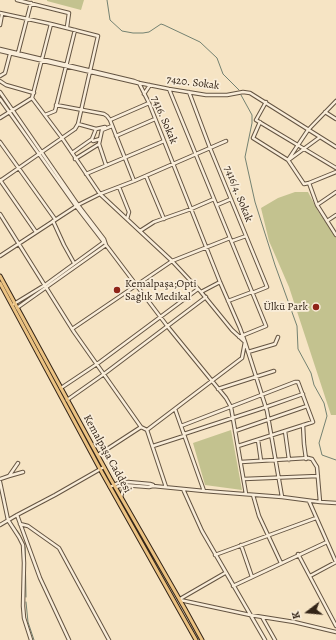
<!DOCTYPE html>
<meta charset="utf-8">
<style>
body{margin:0}
#map{position:relative;width:336px;height:640px;overflow:hidden;background:#f6e4c4;font-family:Alegreya,serif}
canvas{display:block}
.north{position:absolute;left:288px;top:592px;width:40px;height:40px;-webkit-text-stroke:3px #f9edd9;paint-order:stroke;rotate:254deg;font-size:11px;font-weight:700;line-height:16px;text-align:center;color:#332417}
.north::after{content:'';display:block;margin:auto;width:14px;height:18px;background:#332417;clip-path:polygon(50% 0,100% 100%,50% 72%,0 100%)}
</style>
<div id="map">
<canvas width="336" height="640"></canvas>
<div class="north">K</div>
</div>
<script>
const g = document.querySelector('canvas').getContext('2d');
g.lineJoin = 'round';
function fillPath(path, color) {
  g.fillStyle = color;
  g.fill(path, 'evenodd');
}
function toPath(rows) {
  const path = new Path2D();
  for (const r of rows) {
    path.moveTo(r[0], r[1]);
    for (let i = 2; i < r.length; i += 2) path.lineTo(r[i], r[i + 1]);
  }
  return path;
}
function trace(path, color, width, dash) {
  g.strokeStyle = color;
  g.lineWidth = width;
  g.lineCap = dash ? 'butt' : 'round';
  g.setLineDash(dash || []);
  g.stroke(path);
}
function label(font, color, halo, rows, align = 'center') {
  g.font = font + ' Alegreya,serif';
  g.lineWidth = 3.5;
  g.setLineDash([]);
  g.textBaseline = 'middle';
  g.strokeStyle = halo;
  g.fillStyle = color;
  for (const [text, x, y, turn = 0] of rows) {
    g.save();
    g.translate(x, y);
    g.rotate((+turn || 0) * Math.PI / 180);
    g.textAlign = isNaN(turn) ? turn : align;
    if (halo) g.strokeText(text, 0, 0);
    g.fillText(text, 0, 0);
    g.restore();
  }
}
fillPath(toPath([
 [47,0,84,0,81,10,47,1],
 [295,192,308,192,318,211,336,237,336,415,331,415,289,287,269,241,261,208,278,198],
 [231,430,242,490,205,485,193,443]
]), '#c3c28f');
trace(toPath([
 [107,0,110,20,122,31,133,33,143,33,149,32,161,24,164,25,200,42,217,58,223,74,239,90],
 [241,95,252,115,252,123,245,157,255,202,275,265,297,326,298,349,311,373,314,385,324,403,327,416,319,443,322,455,336,460],
 [2,487,5,499],
 [12,524,19,533,25,547,26,597],
 [26,602,28,622,34,640]
]), '#738171', 1);
const minor = toPath([
 [17,0,69,13,67,27],
 [0,13,51,24,98,36,78,124,75,129,0,181],
 [0,25,2,14],
 [0,49,134,81,139,83,169,89,206,95,227,95,243,92,250,93,336,147],
 [0,51,138,83],
 [18,53,31,3],
 [0,76,5,73,10,54],
 [0,81,6,85,34,93],
 [169,89,266,326,239,337],
 [0,92,78,205,104,239,106,245,168,327,226,398,231,407,246,494],
 [189,92,210,148,267,287,252,293],
 [144,94,150,85],
 [32,98,62,138,100,194,172,261,201,292,232,330,244,341],
 [0,99,76,206,103,241],
 [266,102,256,120,336,168],
 [56,105,104,114,107,116,110,120,134,181],
 [325,112,336,119],
 [45,115,55,111,75,30],
 [0,118,32,98,51,24],
 [110,120,149,103],
 [260,122,253,138,288,160,304,184,309,183,336,172],
 [78,124,96,129],
 [116,136,155,119],
 [93,141,100,139],
 [0,142,55,219],
 [99,144,106,165],
 [72,153,92,139,96,129,105,127],
 [75,159,99,144,102,130,112,126],
 [290,159,320,137],
 [288,160,308,130,336,101],
 [86,174,164,141],
 [146,176,164,219],
 [0,180,36,232],
 [309,183,317,205,336,235],
 [119,187,129,212,127,219],
 [217,205,231,199],
 [317,205,336,192],
 [0,214,74,332,141,427,147,430,242,358,245,342,240,328,220,282,149,103,139,83],
 [53,221,64,245,74,263],
 [327,221,336,215],
 [140,231,154,222,191,209,214,199],
 [232,241,246,236],
 [0,256,78,205,100,194,134,181,226,141],
 [201,292,220,282],
 [228,301,252,292],
 [14,304,45,285,104,242],
 [17,308,106,245],
 [72,329,172,261,230,238],
 [245,342,267,411,282,497],
 [248,352,275,344,278,337],
 [61,388,97,364,198,289],
 [218,389,274,371],
 [67,400,104,374,206,297],
 [175,409,204,491],
 [303,425,304,444,306,459],
 [181,426,295,382,298,382,313,422,238,446],
 [147,430,166,487],
 [235,431,307,406],
 [285,431,289,460],
 [184,434,266,407,303,394],
 [258,440,261,461],
 [153,446,184,436],
 [98,455,141,427],
 [241,462,308,458,312,459,317,467,320,502],
 [18,463,9,476,23,472],
 [0,479,9,476],
 [244,479,318,476],
 [0,482,8,520,19,537,23,545,24,563,23,606,24,618,31,640],
 [110,487,118,483,128,482,150,484,153,485],
 [116,487,123,485,149,487,153,486,204,491,282,497,320,502,336,503],
 [183,489,202,531,265,640],
 [253,495,259,516,281,563],
 [121,497,123,490,126,485],
 [309,501,336,562],
 [17,515,40,578,69,640],
 [20,524,28,526,59,548,109,640],
 [0,525,17,515,55,495,104,467],
 [241,545,252,577],
 [298,554,336,626],
 [215,555,316,518],
 [310,576,336,562],
 [233,586,327,542],
 [180,599,225,573],
 [180,600,250,615,294,622,336,632],
 [262,617,275,640]
]);
const major = toPath([
 [0,276,110,478,185,609,202,640],
 [0,283,100,469,196,640]
]);
trace(minor, '#645442', 4.5);
trace(major, '#332417', 5);
trace(minor, '#f9edd9', 2.5);
trace(major, '#ebc282', 3);
for (const [x, y, r, color] of [
 [117,290,4,"#8f2418"],
 [316,307,4,"#8f2418"]
]) {
  const dot = new Path2D();
  dot.arc(x, y, r, 0, 2 * Math.PI);
  g.fillStyle = color;
  g.fill(dot);
  trace(dot, '#f9edd9', 1.5);
}
label('11px', '#332417', '#f9edd9', [
 ["7420. Sokak",193,83,7],
 ["7416. Sokak",164,120,67],
 ["7416/4. Sokak",238,194,68],
 ["Kemalpaşa Caddesi",107,454,61]
]);
label('11px', '#332417', '#f9edd9', [
 ["Kemalpaşa;Opti",125,284],
 ["Sağlık Medikal",125,297],
 ["Ülkü Park",308,307,"right"]
], 'left');
</script>
